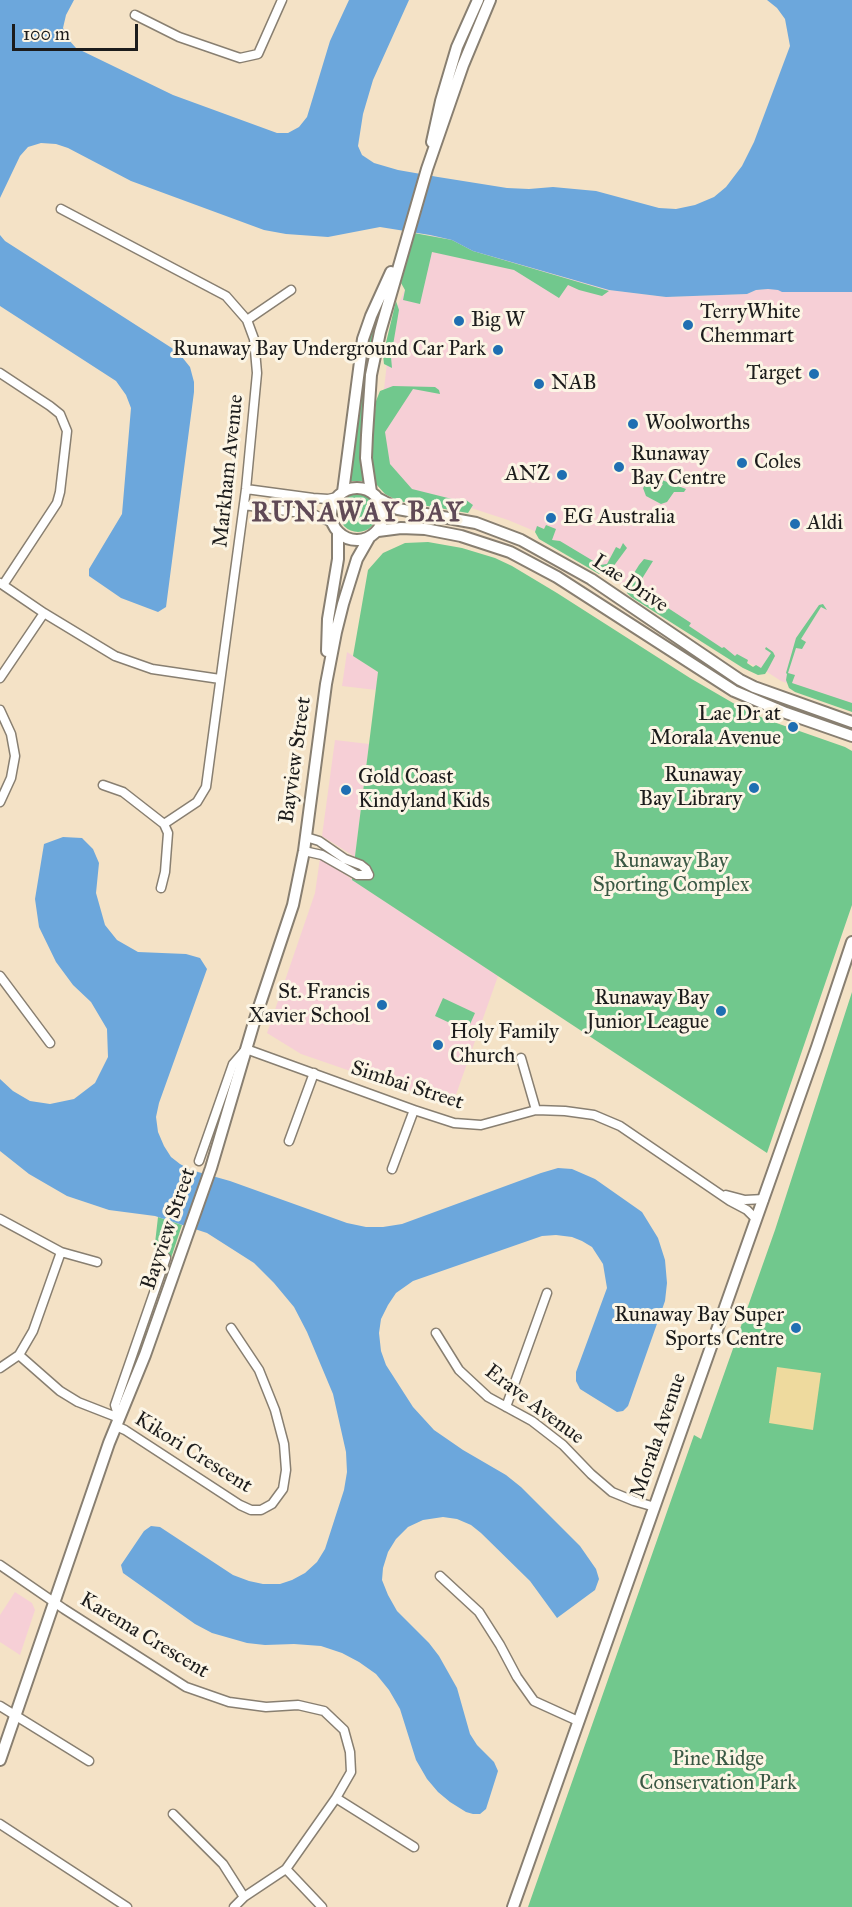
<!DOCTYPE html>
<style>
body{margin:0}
#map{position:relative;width:852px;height:1907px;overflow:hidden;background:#f4e2c6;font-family:"IM FELL Great Primer",serif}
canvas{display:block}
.scale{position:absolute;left:12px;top:24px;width:126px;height:27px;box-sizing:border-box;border:3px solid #1c1c1c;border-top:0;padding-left:8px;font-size:18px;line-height:21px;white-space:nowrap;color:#1c1c1c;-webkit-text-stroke:4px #fcf5e5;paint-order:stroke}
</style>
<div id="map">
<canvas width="852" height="1907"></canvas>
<div class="scale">100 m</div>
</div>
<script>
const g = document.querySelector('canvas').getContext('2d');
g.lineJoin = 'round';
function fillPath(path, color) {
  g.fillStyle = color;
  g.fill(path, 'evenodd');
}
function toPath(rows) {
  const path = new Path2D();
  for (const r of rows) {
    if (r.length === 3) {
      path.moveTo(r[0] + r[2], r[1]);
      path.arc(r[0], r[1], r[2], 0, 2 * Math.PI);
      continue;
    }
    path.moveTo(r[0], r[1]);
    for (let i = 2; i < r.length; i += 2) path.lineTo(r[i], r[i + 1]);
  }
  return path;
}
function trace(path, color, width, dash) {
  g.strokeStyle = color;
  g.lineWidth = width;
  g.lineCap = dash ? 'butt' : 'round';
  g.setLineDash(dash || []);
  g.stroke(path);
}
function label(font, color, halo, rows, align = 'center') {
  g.font = font + ' "IM FELL Great Primer",serif';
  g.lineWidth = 6;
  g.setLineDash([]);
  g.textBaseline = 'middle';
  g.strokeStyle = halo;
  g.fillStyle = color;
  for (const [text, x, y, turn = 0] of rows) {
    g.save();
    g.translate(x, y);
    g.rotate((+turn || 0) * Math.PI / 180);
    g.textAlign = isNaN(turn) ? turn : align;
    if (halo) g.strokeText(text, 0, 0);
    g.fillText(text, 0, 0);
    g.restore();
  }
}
fillPath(toPath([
 [430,235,452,240,473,251,609,290,666,297,747,294,756,290,768,289,852,292,852,706,781,681,761,668,735,658,544,535,508,520,468,507,429,500,391,478,379,434,392,318],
 [347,652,378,672,376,690,342,686],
 [335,740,369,744,355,857,322,836],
 [320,858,498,976,452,1106,301,1054,267,1033,315,893],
 [15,1592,32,1603,35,1610,20,1655,0,1642,0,1615]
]), '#f6cfd6');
fillPath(toPath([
 [414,233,452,240,473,251,609,291,602,296,579,290,568,285,559,298,514,270,432,252,420,304,403,300,405,290,401,283],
 [402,255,367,372,362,449,365,481,350,481,363,365,368,335],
 [396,301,399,310,391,357,392,368,384,364,383,355],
 [393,386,435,387,439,390,440,394,413,389,385,432,390,464,412,489,464,502,466,500,473,505,468,513,398,501,385,494,376,484,370,462,376,401,380,391],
 [664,474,662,480,686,489,684,492,674,492,667,502,661,504,646,496,643,488,647,483,659,490,663,484,651,476],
 [358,513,19],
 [546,525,556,529,552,540,560,541,600,565,607,564,616,547,620,549,623,543,627,548,610,571,607,574,599,574,539,539,535,532,537,526,544,529],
 [428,542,462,548,495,558,512,566,557,593,690,678,733,703,765,719,845,747,852,751,852,905,767,1153,352,880,378,672,353,656,368,570,383,553,405,543],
 [644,559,653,561,635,590,643,595,645,593,691,623,689,626,722,648,724,647,735,656,737,654,748,660,747,663,753,667,756,665,761,668,771,653,765,649,766,647,773,652,775,656,767,671,765,674,758,675,743,668,631,597,627,593,626,586,639,565],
 [823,604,827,610,821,607,801,639,806,642,802,649,796,648,788,673,795,675,792,683,852,703,852,712,795,692,789,688,786,680,787,674,786,673,796,638,819,605],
 [852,992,852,1907,528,1907,694,1435,701,1439,775,1230],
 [443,998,475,1013,467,1031,435,1016],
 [158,1217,182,1225,171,1258,154,1252]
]), '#71c88d');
fillPath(toPath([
 [777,1367,821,1373,813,1430,769,1423]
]), '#eeda9e');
fillPath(toPath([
 [0,0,74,0,66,15,63,28,68,39,76,48,173,95,277,133,288,133,299,127,307,117,330,41,349,0,409,0,373,80,363,114,358,146,362,155,374,163,398,170,438,177,507,188,529,189,553,187,596,191,659,208,676,209,695,205,714,197,726,187,742,166,754,142,790,46,785,19,777,8,767,0,852,0,852,292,782,292,778,290,768,289,756,290,747,294,666,297,609,290,473,251,452,240,430,235,380,227,328,237,286,234,264,230,131,181,68,148,56,144,41,143,28,147,20,156,0,198],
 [0,235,5,241,178,352,190,367,194,382,194,392,166,607,158,612,121,598,89,576,89,569,122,514,131,408,126,395,116,381,0,306],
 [63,837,82,838,93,849,99,863,96,893,105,925,117,940,138,952,186,954,200,958,207,969,159,1103,156,1117,158,1132,164,1146,171,1157,180,1164,191,1170,230,1181,347,1223,366,1227,383,1227,402,1224,541,1173,558,1168,572,1169,595,1179,642,1212,658,1238,665,1260,667,1283,665,1301,628,1406,623,1411,617,1412,580,1389,576,1381,576,1372,607,1288,603,1264,592,1247,582,1241,572,1237,556,1235,542,1236,413,1281,396,1293,388,1305,381,1319,379,1333,381,1351,386,1365,413,1407,434,1430,463,1450,506,1475,521,1487,580,1546,596,1569,599,1579,595,1590,557,1618,530,1581,481,1533,471,1525,457,1519,443,1517,423,1520,408,1527,396,1539,388,1552,383,1568,382,1580,388,1595,397,1611,429,1643,439,1656,457,1688,470,1734,477,1745,494,1762,498,1771,486,1809,480,1814,473,1814,466,1812,450,1802,438,1792,427,1779,416,1760,400,1709,389,1690,376,1674,359,1662,342,1653,321,1646,294,1644,265,1645,247,1643,212,1633,195,1624,123,1573,121,1565,144,1531,151,1526,160,1527,233,1575,249,1581,263,1584,280,1584,292,1580,305,1573,317,1562,325,1549,344,1490,347,1472,346,1452,333,1394,307,1332,294,1307,274,1283,254,1263,207,1233,155,1216,109,1210,67,1196,29,1174,0,1151,0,1079,13,1091,30,1101,50,1104,74,1099,95,1083,108,1057,107,1029,91,1002,73,985,56,962,39,927,35,899,44,844]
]), '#6ca7dc');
const street = toPath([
 [135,15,179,37,240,58,258,54,282,0],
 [61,209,226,296,247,320,254,339,257,373,246,489,206,787,197,802,164,824],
 [247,320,291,290],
 [0,373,50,406,60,414,67,431,60,492,57,503,3,585],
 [246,489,313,498,328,499,337,497],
 [244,505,315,515,333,523],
 [0,583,44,613,115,656,152,669,220,679],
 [0,678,44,613],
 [0,710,11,734,15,756,11,778,0,802],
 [103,785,123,792,164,824,168,833,165,872,161,888],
 [304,851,322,855,357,875,369,875,366,869,361,865,345,859,319,841,306,837],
 [0,976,50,1043],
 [521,1058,536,1110],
 [289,1141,314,1073],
 [199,1161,233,1064,246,1049,414,1110,454,1123,481,1125,536,1110,565,1111,594,1115,620,1126,730,1201,747,1210,756,1219],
 [392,1169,414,1110],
 [726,1195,745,1200,764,1199],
 [0,1219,61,1252,97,1262],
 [436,1333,459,1370,488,1397,532,1421,563,1445,591,1474,612,1492,634,1501,655,1507],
 [19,1355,60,1391,78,1402,119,1418],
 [0,1368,19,1355,33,1331,61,1252],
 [506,1407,547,1293],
 [119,1418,115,1405,166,1258],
 [116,1426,125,1430,240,1505,251,1510,261,1510,272,1504,283,1489,286,1470,284,1444,275,1410,259,1370,231,1328],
 [0,1565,64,1609,186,1687,229,1702,266,1707,298,1705,324,1711,344,1730,350,1752,351,1772,336,1798,286,1869,244,1897,234,1907],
 [440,1576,479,1612,500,1645,517,1677,534,1701,578,1721],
 [0,1706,89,1761],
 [336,1798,414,1847],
 [173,1814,223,1864,244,1897],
 [0,1824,127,1907],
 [286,1869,322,1907]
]);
const secondary = toPath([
 [432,142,441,101,457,47,478,0],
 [357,514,26],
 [343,492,363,339,371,316,391,272],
 [371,492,366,458,367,435,371,375,380,332,427,169,463,65,490,0],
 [379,499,398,509,476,523,521,540,591,579,740,680,754,687,852,722],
 [378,531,401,528,425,529,461,536,510,552,557,577,734,691,786,713,852,736],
 [327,651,328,619,338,559,338,533],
 [0,1760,109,1443,145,1355,211,1168,255,1019,293,905,304,851,326,684,336,632,343,604,357,559,369,538],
 [513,1907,817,1047,852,942]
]);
trace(street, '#887f71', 11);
trace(secondary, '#887f71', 14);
trace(street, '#fff', 8);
trace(secondary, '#fff', 10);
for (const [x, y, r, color] of [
 [459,321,6,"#1f6fb2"],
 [688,325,6,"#1f6fb2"],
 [498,350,6,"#1f6fb2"],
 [814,374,6,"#1f6fb2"],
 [539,384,6,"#1f6fb2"],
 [633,424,6,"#1f6fb2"],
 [742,463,6,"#1f6fb2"],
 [619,467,6,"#1f6fb2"],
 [562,475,6,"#1f6fb2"],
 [551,518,6,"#1f6fb2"],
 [795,524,6,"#1f6fb2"],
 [793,727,6,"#1f6fb2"],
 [754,788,6,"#1f6fb2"],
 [346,790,6,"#1f6fb2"],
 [382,1005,6,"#1f6fb2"],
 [721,1011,6,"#1f6fb2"],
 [438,1045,6,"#1f6fb2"],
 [796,1328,6,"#1f6fb2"]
]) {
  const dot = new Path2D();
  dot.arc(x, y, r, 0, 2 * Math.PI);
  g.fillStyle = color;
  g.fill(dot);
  trace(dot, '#fcf5e5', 2);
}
label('21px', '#1c1c1c', '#fcf5e5', [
 ["TerryWhite",700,313],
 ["Chemmart",700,337],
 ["Big W",471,321],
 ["Runaway Bay Underground Car Park",486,350,"right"],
 ["Target",802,374,"right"],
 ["NAB",551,384],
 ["Woolworths",645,424],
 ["Runaway",631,455],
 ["Bay Centre",631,479],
 ["Coles",754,463],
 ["ANZ",550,475,"right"],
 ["EG Australia",563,518],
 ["Aldi",807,524],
 ["Lae Dr at",781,715,"right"],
 ["Morala Avenue",781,739,"right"],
 ["Runaway",742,776,"right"],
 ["Bay Library",742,800,"right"],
 ["Gold Coast",358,778],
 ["Kindyland Kids",358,802],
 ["St. Francis",370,993,"right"],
 ["Xavier School",370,1017,"right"],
 ["Runaway Bay",709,999,"right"],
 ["Junior League",709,1023,"right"],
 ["Holy Family",450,1033],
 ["Church",450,1057],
 ["Runaway Bay Super",784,1316,"right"],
 ["Sports Centre",784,1340,"right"]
], 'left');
label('21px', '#1c1c1c', '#fcf5e5', [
 ["Markham Avenue",229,471,-84],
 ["Lae Drive",630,584,34],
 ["Bayview Street",296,760,-82],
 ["Simbai Street",407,1086,18],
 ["Bayview Street",169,1229,-71],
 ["Erave Avenue",534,1405,37],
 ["Morala Avenue",659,1436,-71],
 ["Kikori Crescent",193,1453,32],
 ["Karema Crescent",144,1636,31]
]);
label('21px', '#3a5844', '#fcf5e5', [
 ["Runaway Bay",671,862],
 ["Sporting Complex",671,886],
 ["Pine Ridge",718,1760],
 ["Conservation Park",718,1784]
]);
g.letterSpacing = '1.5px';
label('bold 27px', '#604a56', '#fcf5e5', [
 ["RUNAWAY BAY",358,514]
]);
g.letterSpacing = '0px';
</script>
